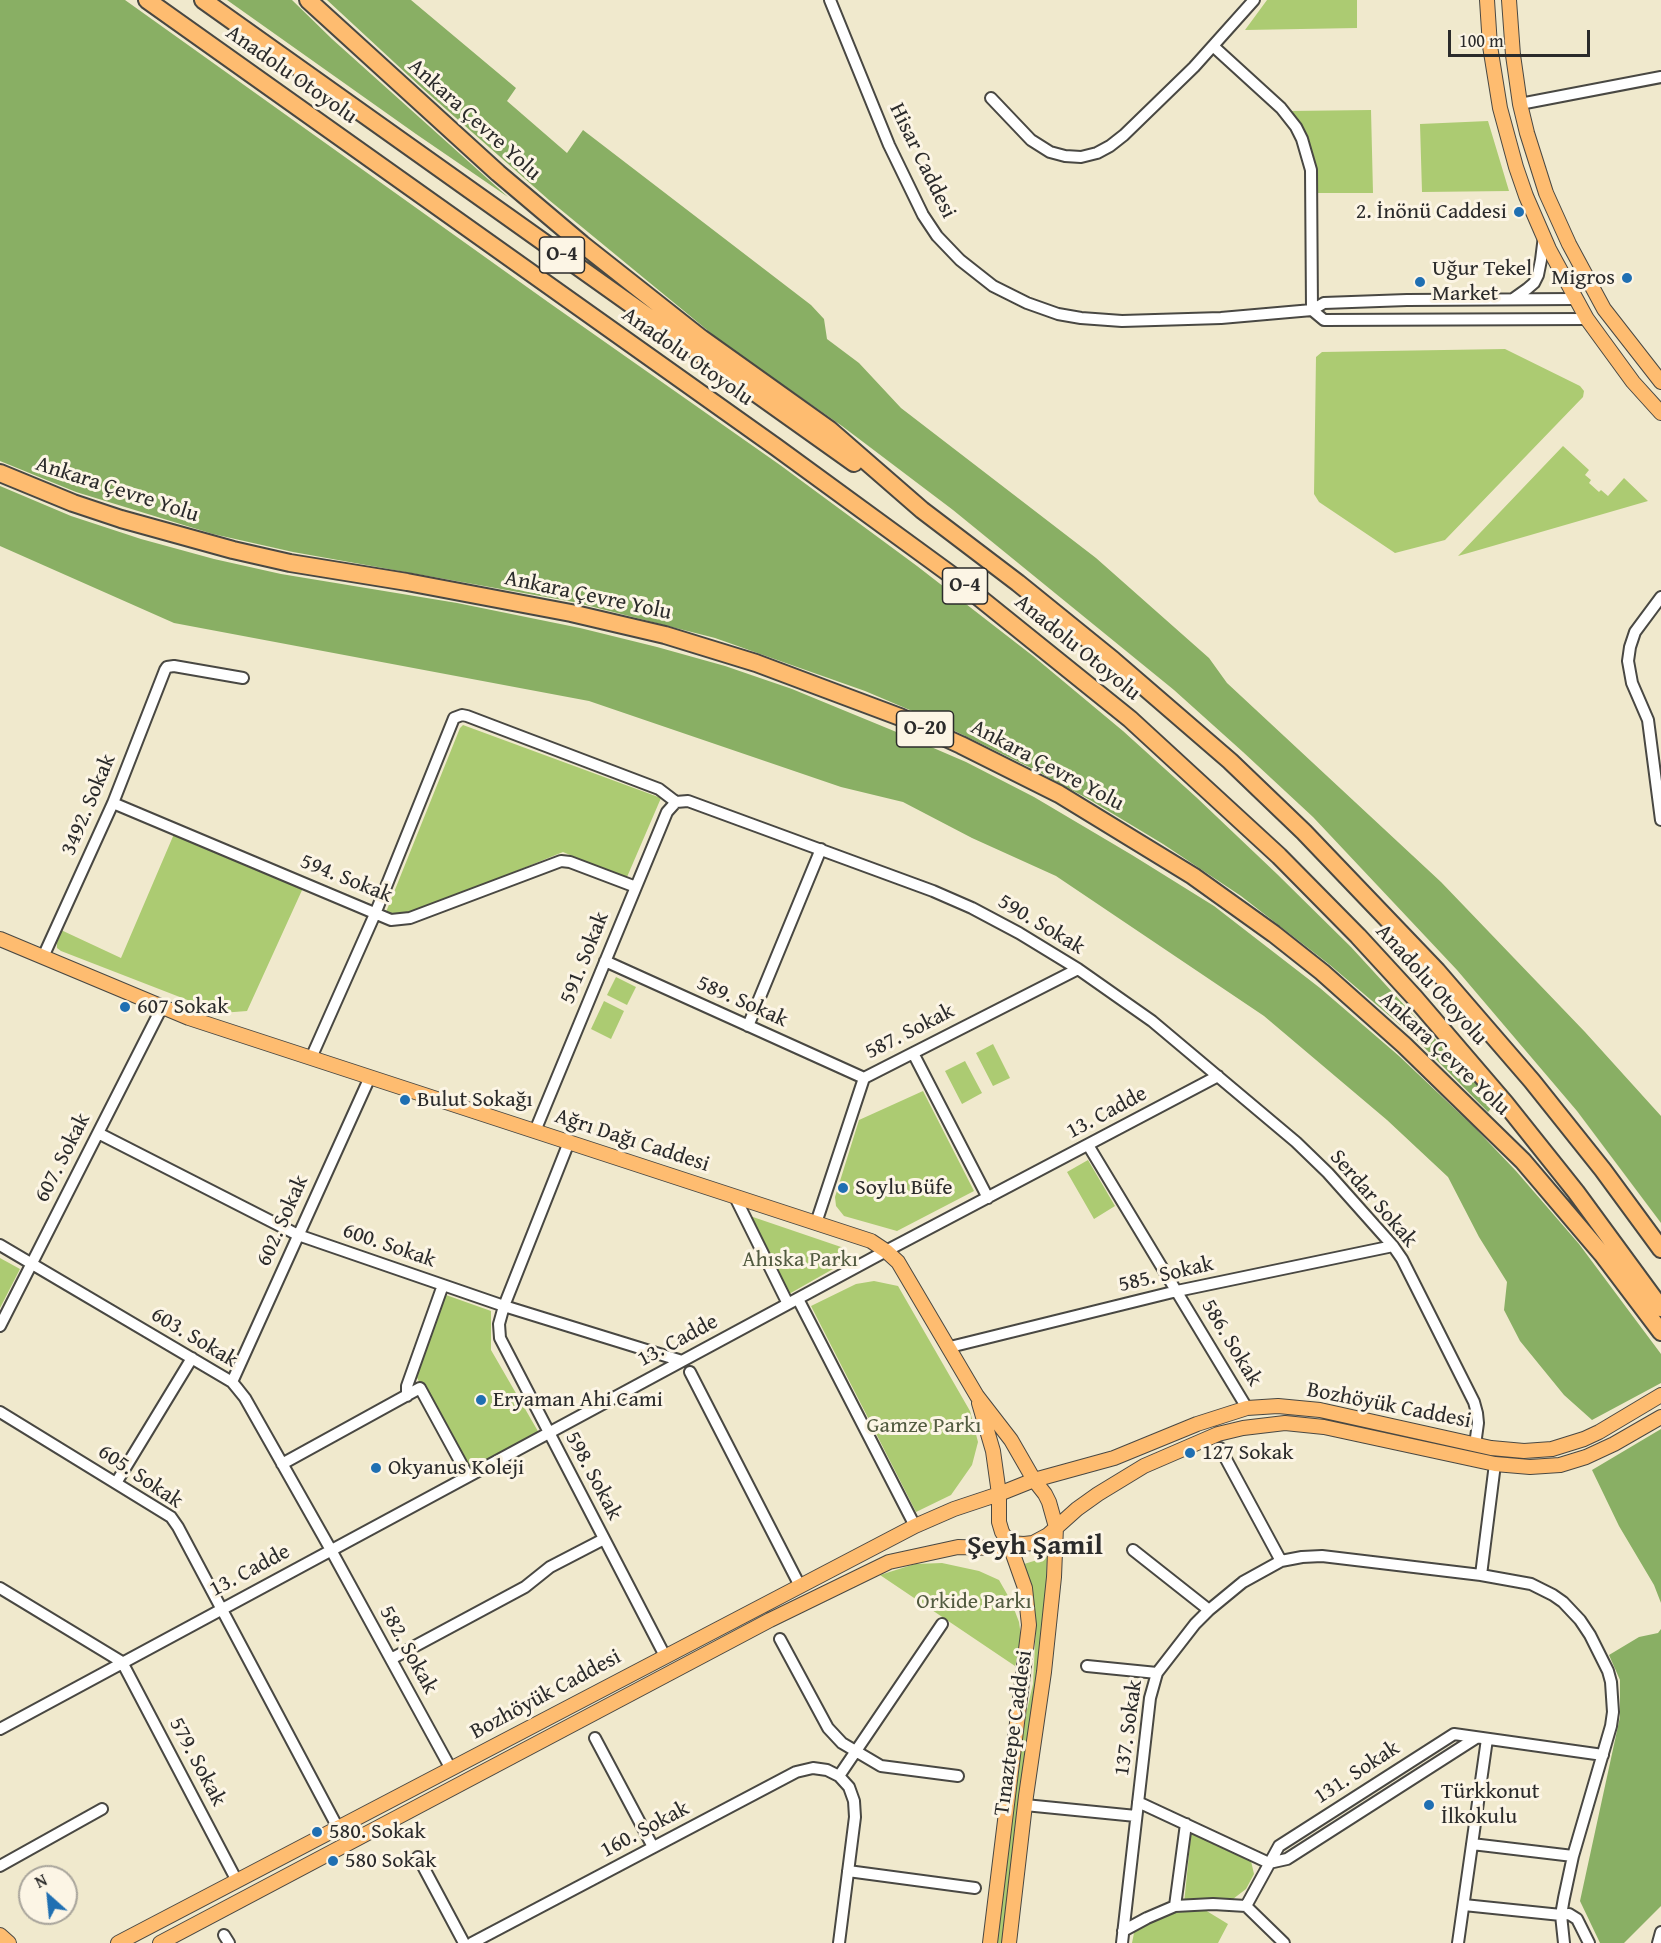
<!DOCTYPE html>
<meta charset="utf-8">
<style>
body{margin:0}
#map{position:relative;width:1661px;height:1943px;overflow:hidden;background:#f0e9cd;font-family:"Gentium Book Plus",serif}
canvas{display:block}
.north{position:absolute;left:18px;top:1865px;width:60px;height:60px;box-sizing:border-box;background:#fcf5e5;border:2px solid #a8a49b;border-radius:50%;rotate:333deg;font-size:16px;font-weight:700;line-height:24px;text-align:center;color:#2b2b2b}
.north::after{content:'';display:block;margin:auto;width:21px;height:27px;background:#1f6fb2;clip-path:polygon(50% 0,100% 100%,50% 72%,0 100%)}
.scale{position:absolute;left:1448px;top:30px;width:142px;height:27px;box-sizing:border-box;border:3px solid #2b2b2b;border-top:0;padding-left:8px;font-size:18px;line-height:21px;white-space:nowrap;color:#2b2b2b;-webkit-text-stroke:4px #fcf5e5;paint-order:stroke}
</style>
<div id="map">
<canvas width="1661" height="1943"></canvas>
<div class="north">N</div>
<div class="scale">100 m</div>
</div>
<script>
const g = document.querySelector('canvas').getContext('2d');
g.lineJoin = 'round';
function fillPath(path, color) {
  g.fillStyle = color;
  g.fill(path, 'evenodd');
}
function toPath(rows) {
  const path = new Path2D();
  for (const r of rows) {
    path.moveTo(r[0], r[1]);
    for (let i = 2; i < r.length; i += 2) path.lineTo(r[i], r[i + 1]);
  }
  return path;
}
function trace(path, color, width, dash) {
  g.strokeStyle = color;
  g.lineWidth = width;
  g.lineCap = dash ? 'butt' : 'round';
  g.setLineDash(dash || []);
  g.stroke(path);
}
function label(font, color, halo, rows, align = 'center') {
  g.font = font + ' "Gentium Book Plus",serif';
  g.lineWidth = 6;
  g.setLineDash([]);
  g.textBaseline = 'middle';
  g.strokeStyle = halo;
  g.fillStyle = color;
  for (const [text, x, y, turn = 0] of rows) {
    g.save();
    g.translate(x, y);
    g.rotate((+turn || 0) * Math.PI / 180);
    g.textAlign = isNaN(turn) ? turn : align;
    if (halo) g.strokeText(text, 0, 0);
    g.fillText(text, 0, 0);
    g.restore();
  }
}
fillPath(toPath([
 [1267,0,1357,0,1357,28,1245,30],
 [1371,110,1373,193,1314,193,1289,111],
 [1488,121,1509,191,1422,192,1420,124],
 [1505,349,1580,386,1584,391,1583,397,1445,540,1395,553,1319,502,1314,494,1316,357,1322,352],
 [1563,446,1589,470,1585,475,1591,480,1589,483,1599,492,1601,490,1608,496,1624,478,1648,501,1458,556],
 [463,725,661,798,627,877,622,877,563,852,425,908,400,914,386,912,460,728],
 [174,834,303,888,247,1011,221,1013,61,951,57,948,57,943,61,930,121,958],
 [616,977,636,987,627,1005,607,995],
 [604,1001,624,1011,611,1039,591,1029],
 [993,1044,1010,1078,993,1086,976,1053],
 [965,1061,982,1093,962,1104,945,1071],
 [923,1091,974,1191,897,1231,844,1216,836,1206,835,1197,859,1120],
 [1088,1160,1115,1206,1094,1219,1067,1172],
 [750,1216,844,1248,847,1259,840,1265,789,1294],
 [0,1258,20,1269,0,1308],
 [874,1281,898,1286,970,1411,978,1442,972,1465,951,1495,916,1512,811,1306,856,1284],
 [446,1295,491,1311,491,1350,539,1433,468,1470,416,1376],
 [1047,1557,1046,1591,1036,1685,1002,1943,997,1943,1025,1718,1033,1684,1036,1624,1033,1601,1024,1564],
 [942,1563,979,1571,999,1580,1011,1601,1019,1622,1022,1643,1015,1666,880,1575,915,1564],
 [1191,1834,1196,1835,1251,1861,1254,1874,1246,1889,1233,1899,1184,1904],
 [1205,1910,1228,1924,1218,1943,1132,1943,1135,1928,1173,1913]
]), '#accb72');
fillPath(toPath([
 [0,0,125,0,548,302,780,465,917,566,1033,656,1123,731,1196,797,1277,874,1351,947,1495,1104,1488,1112,1412,1035,1330,965,1241,896,1163,844,1090,800,1037,771,924,716,865,691,715,638,574,602,293,552,213,534,76,492,0,461],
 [227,0,292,0,332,39,508,197,416,134],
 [327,0,411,0,516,88,507,101,567,153,583,130,811,305,824,319,827,339,859,363,901,408,1096,558,1209,658,1227,683,1441,882,1585,1032,1661,1116,1661,1223,1577,1111,1457,970,1313,817,1243,752,1174,690,953,510,842,426,723,343,549,200,422,88],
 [0,486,71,516,141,539,214,559,281,574,457,603,580,628,657,647,725,666,792,689,894,731,966,762,1034,797,1132,855,1214,906,1320,988,1399,1056,1474,1127,1516,1171,1579,1244,1661,1354,1661,1383,1592,1420,1564,1395,1520,1341,1504,1310,1507,1282,1479,1237,1448,1177,1387,1120,1264,1016,1056,876,972,838,903,802,841,787,589,701,174,623,0,546],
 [1661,1429,1661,1603,1654,1585,1619,1526,1592,1470],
 [1661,1629,1661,1906,1624,1943,1600,1943,1580,1901,1620,1717,1620,1680,1609,1655,1639,1637,1658,1633]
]), '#89af64');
const minor = toPath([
 [830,0,889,145,923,215,937,236,960,260,993,286,1027,303,1058,314,1081,318,1122,321,1221,318,1312,310,1324,303,1407,300,1575,299],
 [1213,46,1281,108,1296,127,1302,139,1311,170,1312,310],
 [991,98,1031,140,1050,152,1065,156,1081,157,1097,153,1110,146,1124,135,1194,67,1254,0],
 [1520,104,1661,77],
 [1513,299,1527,289,1534,283,1538,275,1541,260,1544,236],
 [1312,310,1324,320,1587,319],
 [1661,597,1635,632,1630,647,1628,661,1632,683,1648,720,1661,820],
 [676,802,688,801,933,891,972,908,1019,933,1078,969,1152,1021,1296,1142,1328,1173,1393,1246,1402,1259,1474,1402,1477,1413,1478,1423,1475,1445],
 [113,803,391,920,410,918,561,861,570,862,636,887],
 [43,957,113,803,165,670,167,667,174,666,243,678],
 [605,961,864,1078],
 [748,1026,821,849],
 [913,1053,988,1198],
 [311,1058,375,914,454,718,462,715,467,716,659,789,676,802],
 [535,1131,667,812,676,802],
 [98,1133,298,1235,504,1306,682,1361],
 [569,1142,504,1306,499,1324,500,1338,665,1656],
 [1088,1145,1247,1408],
 [735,1197,788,1304],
 [816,1223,864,1078,1078,969],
 [0,1245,232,1382,237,1388,245,1398,331,1550,451,1769],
 [798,1299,915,1526],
 [0,1326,162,1007],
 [950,1347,1177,1291,1393,1246],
 [690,1372,800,1586],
 [232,1382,370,1077],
 [407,1396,407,1386,443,1285],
 [0,1412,171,1517,178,1527,338,1828],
 [1220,1448,1281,1561],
 [282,1464,420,1388,468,1476],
 [116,1483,192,1358],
 [1133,1550,1209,1610],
 [1481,1575,1495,1464],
 [0,1588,122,1662,237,1881],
 [780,1639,828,1728,842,1743,881,1766,958,1776],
 [391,1659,525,1587,550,1567,604,1539],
 [1087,1666,1157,1673],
 [0,1729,886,1251,1218,1076],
 [595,1738,653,1847],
 [839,1776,942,1624],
 [1138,1802,1269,1863,1287,1859,1476,1738],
 [1025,1805,1136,1816],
 [1472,1844,1573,1856],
 [418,1857,464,1943],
 [0,1866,102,1809],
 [848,1871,975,1888],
 [1464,1905,1561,1915,1569,1914,1577,1919,1589,1943],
 [1175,1906,1186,1824],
 [1246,1906,1279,1846,1454,1734,1603,1755],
 [1123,1931,1147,1918,1175,1906,1213,1904,1246,1906,1284,1943],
 [224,1935,229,1943],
 [472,1943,796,1772,813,1768,827,1770,839,1776,849,1787,854,1801,855,1817,839,1943],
 [1122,1943,1150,1698,1157,1673,1195,1624,1209,1610,1243,1582,1281,1561,1302,1557,1322,1556,1481,1575,1531,1584,1553,1595,1563,1602,1580,1620,1590,1635,1608,1671,1611,1682,1613,1712,1611,1726,1573,1856,1564,1898,1561,1915,1564,1943],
 [1458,1943,1487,1739],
 [1658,1943,1661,1932]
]);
const major = toPath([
 [1487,0,1490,46,1500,108,1516,167,1526,196,1549,249,1587,319,1633,382,1661,413],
 [1509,0,1513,55,1520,104,1527,133,1546,193,1569,244,1604,309,1661,382],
 [0,939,189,1018,871,1241,886,1251,898,1262,977,1396,1011,1440,1034,1480,1114,1458,1197,1424,1247,1408,1278,1406,1320,1410,1491,1448,1524,1451,1552,1449,1584,1439,1599,1432,1661,1395],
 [979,1403,993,1451,999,1494,999,1522,1002,1532,1009,1543,1024,1544,1033,1543,1048,1535,1077,1509,1098,1494,1144,1466,1218,1434,1243,1428,1285,1423,1324,1427,1495,1464,1530,1467,1560,1465,1586,1457,1614,1444,1661,1417],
 [0,1935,9,1943],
 [118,1943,915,1526,954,1509,999,1494,1034,1480,1045,1494,1049,1502,1056,1527,1054,1577,1044,1672,1026,1796,1009,1943],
 [160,1943,770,1620,889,1562,958,1547,993,1548,1009,1543,1025,1588,1029,1625,990,1943]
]);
const highway = toPath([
 [147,0,776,447,950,574,1130,719,1279,856,1358,936,1415,998,1505,1103,1576,1192,1661,1308],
 [203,0,854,463],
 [308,0,498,173,582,244,701,338,830,430,922,510,1018,583,1113,660,1230,761,1304,832,1437,971,1532,1081,1603,1170,1661,1249],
 [0,473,73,503,121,519,233,550,290,563,407,582,571,613,665,635,756,663,900,717,961,745,1059,794,1193,876,1274,934,1322,972,1404,1045,1523,1161,1602,1254,1661,1332]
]);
trace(minor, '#494843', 14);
trace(major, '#494843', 16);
trace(highway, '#494843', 20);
trace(minor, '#fff', 10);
trace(major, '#febc70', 14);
trace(highway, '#febc70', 16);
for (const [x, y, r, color] of [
 [1519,212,6,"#1f6fb2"],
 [1627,278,6,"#1f6fb2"],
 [1420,282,6,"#1f6fb2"],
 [125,1007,6,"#1f6fb2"],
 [405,1100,6,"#1f6fb2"],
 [843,1188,6,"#1f6fb2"],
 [481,1400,6,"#1f6fb2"],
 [1190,1453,6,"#1f6fb2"],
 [376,1468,6,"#1f6fb2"],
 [1429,1805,6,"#1f6fb2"],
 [317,1832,6,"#1f6fb2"],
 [333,1861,6,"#1f6fb2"]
]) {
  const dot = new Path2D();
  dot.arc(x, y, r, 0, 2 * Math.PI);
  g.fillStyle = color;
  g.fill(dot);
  trace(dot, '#fcf5e5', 2);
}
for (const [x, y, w] of [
 [562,255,45],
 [965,586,45],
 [925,729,57]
]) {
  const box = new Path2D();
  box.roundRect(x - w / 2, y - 18, w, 36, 4.5);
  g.fillStyle = '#fcf5e5';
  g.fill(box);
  trace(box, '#2b2b2b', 1.5);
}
label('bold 21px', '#2b2b2b', null, [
 ["O-4",562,255],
 ["O-4",965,586],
 ["O-20",925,729]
]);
label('22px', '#2b2b2b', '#fcf5e5', [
 ["Anadolu Otoyolu",291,75,35],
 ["Ankara Çevre Yolu",474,120,42],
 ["Hisar Caddesi",922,161,64],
 ["Anadolu Otoyolu",687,357,35],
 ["Ankara Çevre Yolu",117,490,18],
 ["Ankara Çevre Yolu",588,596,12],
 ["Anadolu Otoyolu",1077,648,39],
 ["Ankara Çevre Yolu",1047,766,28],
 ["3492. Sokak",89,805,-67],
 ["594. Sokak",346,879,22],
 ["590. Sokak",1041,925,31],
 ["591. Sokak",585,958,-68],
 ["Anadolu Otoyolu",1431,985,48],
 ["589. Sokak",742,1002,24],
 ["587. Sokak",910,1032,-27],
 ["Ankara Çevre Yolu",1444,1054,43],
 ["13. Cadde",1107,1113,-28],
 ["Ağrı Dağı Caddesi",632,1141,18],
 ["607. Sokak",63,1158,-63],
 ["Serdar Sokak",1373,1199,49],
 ["602. Sokak",283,1221,-66],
 ["600. Sokak",389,1246,19],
 ["585. Sokak",1166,1275,-13],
 ["603. Sokak",194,1338,31],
 ["13. Cadde",678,1341,-28],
 ["586. Sokak",1231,1343,59],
 ["Bozhöyük Caddesi",1389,1406,11],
 ["598. Sokak",593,1476,62],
 ["605. Sokak",140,1477,34],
 ["13. Cadde",250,1571,-28],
 ["582. Sokak",408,1650,61],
 ["Bozhöyük Caddesi",546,1695,-28],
 ["137. Sokak",1129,1728,-82],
 ["Tınaztepe Caddesi",1014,1733,-82],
 ["579. Sokak",197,1762,62],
 ["131. Sokak",1357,1773,-33],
 ["160. Sokak",645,1830,-28]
]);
label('22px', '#2b2b2b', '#fcf5e5', [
 ["2. İnönü Caddesi",1507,212,"right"],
 ["Uğur Tekel",1432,269],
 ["Market",1432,294],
 ["Migros",1615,278,"right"],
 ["607 Sokak",137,1007],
 ["Bulut Sokağı",417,1100],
 ["Soylu Büfe",855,1188],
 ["Eryaman Ahi Cami",493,1400],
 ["127 Sokak",1202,1453],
 ["Okyanus Koleji",388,1468],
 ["Türkkonut",1441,1792],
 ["İlkokulu",1441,1817],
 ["580. Sokak",329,1832],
 ["580 Sokak",345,1861]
], 'left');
label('22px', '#525b40', '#fcf5e5', [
 ["Ahıska Parkı",800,1260],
 ["Gamze Parkı",924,1426],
 ["Orkide Parkı",974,1602]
]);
label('bold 28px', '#2b2b2b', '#fcf5e5', [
 ["Şeyh Şamil",1035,1547]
]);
</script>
